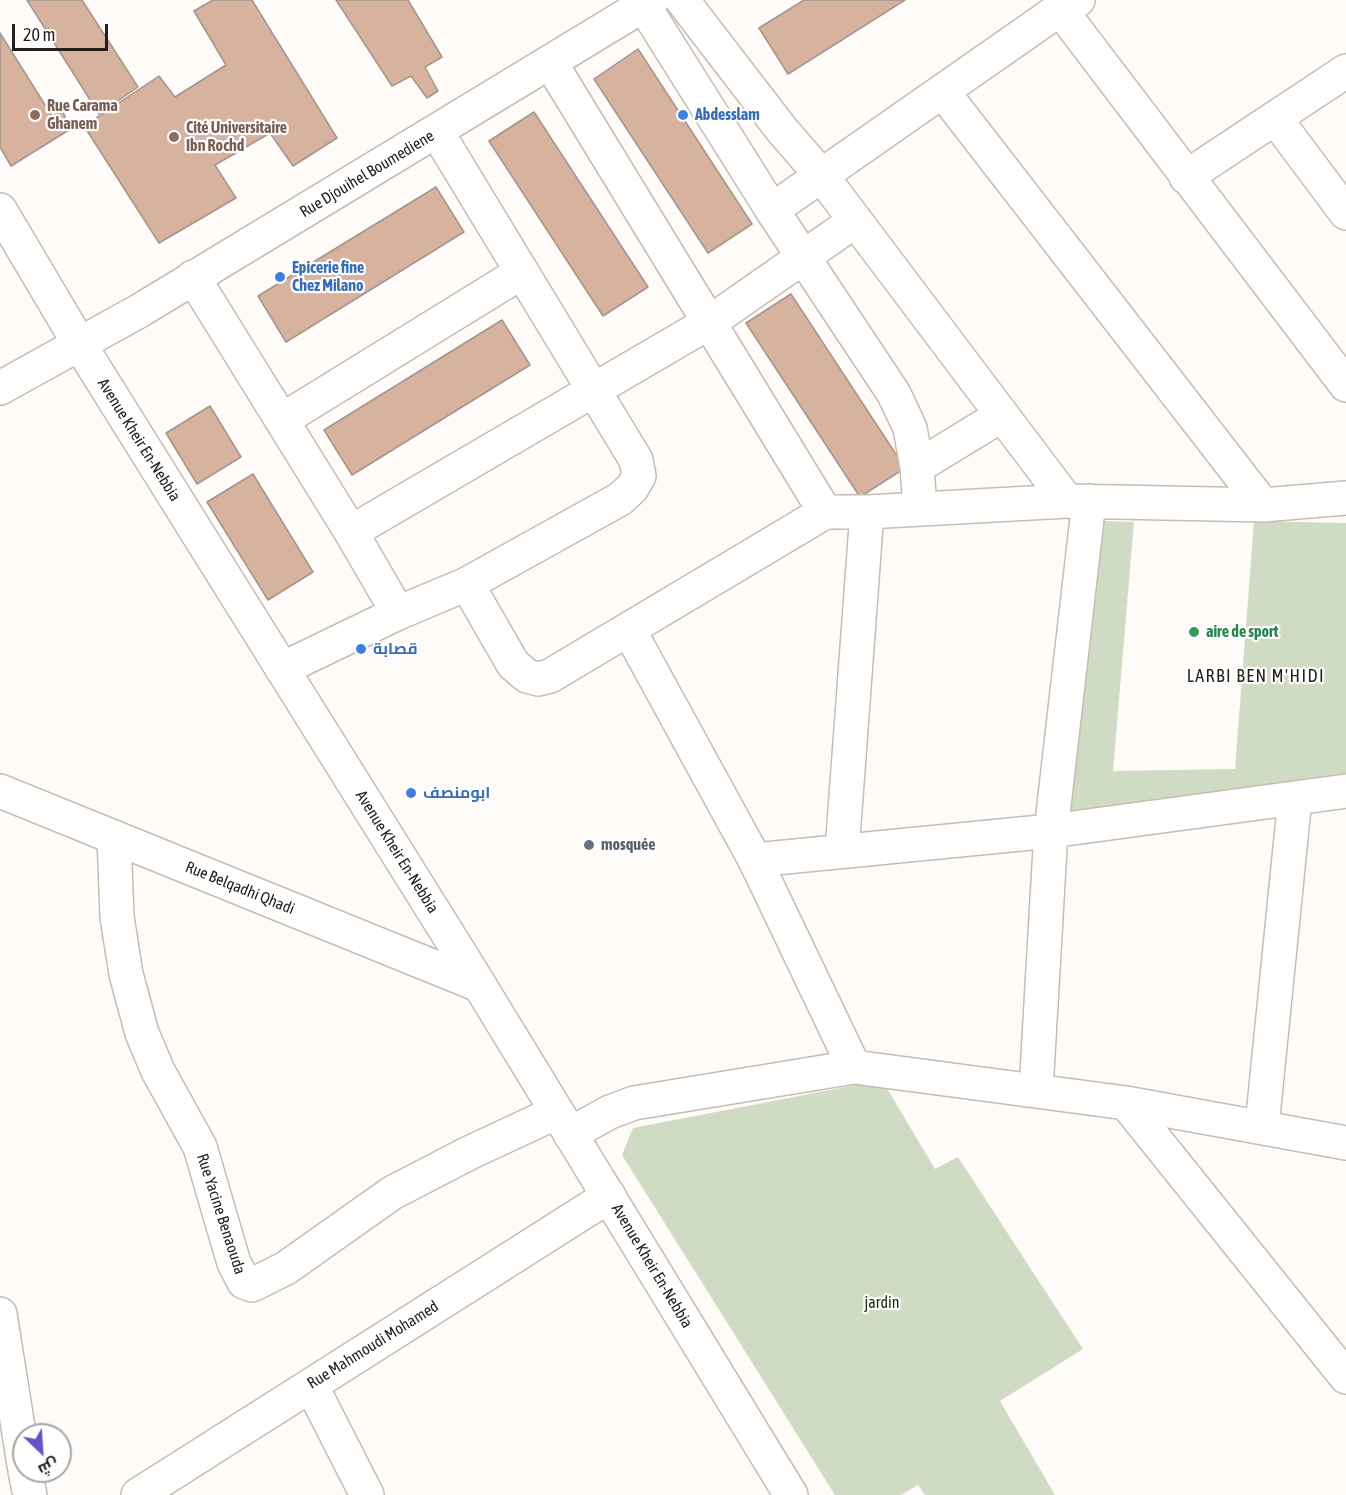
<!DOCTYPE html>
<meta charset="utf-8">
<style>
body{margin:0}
#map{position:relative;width:1346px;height:1495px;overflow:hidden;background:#fefbf9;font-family:"Asap Condensed",Cairo,sans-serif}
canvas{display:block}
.north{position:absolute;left:12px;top:1423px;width:60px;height:60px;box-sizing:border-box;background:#fff;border:2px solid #a7a5a4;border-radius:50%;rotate:155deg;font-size:16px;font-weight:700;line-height:24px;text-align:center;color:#241f1b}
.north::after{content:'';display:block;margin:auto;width:21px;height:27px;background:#6552cb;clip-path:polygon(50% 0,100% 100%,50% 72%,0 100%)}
.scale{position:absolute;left:12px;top:24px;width:96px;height:27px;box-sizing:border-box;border:3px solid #241f1b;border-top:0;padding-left:8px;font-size:18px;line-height:21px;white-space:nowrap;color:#241f1b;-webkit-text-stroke:4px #fff;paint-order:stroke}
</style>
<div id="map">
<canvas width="1346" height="1495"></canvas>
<div class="north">ش</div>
<div class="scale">20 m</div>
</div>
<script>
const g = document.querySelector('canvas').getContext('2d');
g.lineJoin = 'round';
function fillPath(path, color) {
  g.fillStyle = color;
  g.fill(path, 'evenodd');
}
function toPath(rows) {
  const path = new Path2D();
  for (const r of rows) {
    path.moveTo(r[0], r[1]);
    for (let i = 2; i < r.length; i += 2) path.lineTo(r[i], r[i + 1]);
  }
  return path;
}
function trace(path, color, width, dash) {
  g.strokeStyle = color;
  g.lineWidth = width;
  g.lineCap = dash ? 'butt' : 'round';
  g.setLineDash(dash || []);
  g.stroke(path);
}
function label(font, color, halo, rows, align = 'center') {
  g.font = font + ' "Asap Condensed",Cairo,sans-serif';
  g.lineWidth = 4.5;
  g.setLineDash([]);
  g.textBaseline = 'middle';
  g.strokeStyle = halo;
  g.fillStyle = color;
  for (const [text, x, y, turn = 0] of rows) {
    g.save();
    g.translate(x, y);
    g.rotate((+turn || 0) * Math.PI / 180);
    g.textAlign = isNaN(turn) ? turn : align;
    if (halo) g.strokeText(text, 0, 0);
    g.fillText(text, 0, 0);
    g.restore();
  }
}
fillPath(toPath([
 [1102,521,1134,522,1113,771,1235,769,1254,521,1346,523,1346,773,1070,814],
 [882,1080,935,1169,958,1157,1083,1349,1000,1401,1055,1495,925,1495,918,1485,901,1495,835,1495,622,1155,633,1128]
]), '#d0dbc4');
const building = toPath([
 [27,0,82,0,138,87,99,114,27,0],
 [213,0,252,0,337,138,293,166,270,133,215,165,236,198,159,243,84,126,159,76,175,97,226,65,194,11,213,0],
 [336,0,408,0,442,57,425,67,438,91,427,98,411,76,392,86,336,0],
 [804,0,905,0,788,74,759,28,804,0],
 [0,33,52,116,63,111,69,130,11,166,0,147,0,33],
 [638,49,752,224,708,253,594,79,638,49],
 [534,112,648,287,603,316,489,141,534,112],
 [436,187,464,232,286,342,258,296,436,187],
 [791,294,905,468,860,497,746,323,791,294],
 [502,320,530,365,352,475,324,430,502,320],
 [210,406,241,457,197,484,166,433,210,406],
 [253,474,313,572,268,600,207,502,253,474]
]);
fillPath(building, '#d7b29e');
trace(building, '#a4958d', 1.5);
const minor = toPath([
 [682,0,782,130,821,175,1067,501],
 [644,6,772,210,894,394,910,428,917,467,920,509],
 [1060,9,1346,385],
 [550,62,825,512],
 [943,92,1263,505],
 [1275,118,1346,213],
 [1186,177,1346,71],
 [772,210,1060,9,1078,0],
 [193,277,351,532,398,613,467,584,620,499,632,488,639,476,636,460,437,132],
 [282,420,522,272],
 [917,467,1002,415],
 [351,532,710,322,855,221],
 [467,584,513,664,527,676,538,679,550,676,825,512,867,512,1067,501,1263,505,1346,498],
 [629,630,755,860,854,1067],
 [282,669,398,613],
 [0,791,479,985],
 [114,837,117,917,126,974,142,1033,158,1071,200,1147,234,1263,244,1282,252,1285,286,1268,392,1193,469,1153,557,1112],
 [842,851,867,512],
 [755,860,1051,831,1346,791],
 [1036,1090,1051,831,1089,501],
 [1126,1103,1346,1377],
 [1262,1126,1295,798],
 [570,1134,610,1112,634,1103,854,1067,1126,1103,1346,1143],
 [0,1314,24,1465],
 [311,1385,367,1495],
 [25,1471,30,1495],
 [138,1495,609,1196]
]);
const major = toPath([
 [0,210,80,345,466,963,791,1495],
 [0,388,139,311,652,0]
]);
trace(minor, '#c8bcb0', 36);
trace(major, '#c8bcb0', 36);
trace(minor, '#fff', 33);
trace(major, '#fff', 33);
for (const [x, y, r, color] of [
 [35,115,6,"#8d6e63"],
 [683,115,6,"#3f7fe0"],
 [174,137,6,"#8d6e63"],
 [280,277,6,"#3f7fe0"],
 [1194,632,6,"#2e9e5b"],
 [361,649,6,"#3f7fe0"],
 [411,793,6,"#3f7fe0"],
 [589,845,6,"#6b7280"]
]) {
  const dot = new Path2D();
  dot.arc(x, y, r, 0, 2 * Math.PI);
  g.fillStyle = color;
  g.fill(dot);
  trace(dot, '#fff', 2);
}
label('bold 16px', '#785e54', '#fff', [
 ["Rue Carama",47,106],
 ["Ghanem",47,124],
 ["Cité Universitaire",186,128],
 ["Ibn Rochd",186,146]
], 'left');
label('bold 16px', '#366cbe', '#fff', [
 ["Abdesslam",695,115],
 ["Epicerie fine",292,268],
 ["Chez Milano",292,286],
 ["قصابة",373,649],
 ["ابومنصف",423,793]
], 'left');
label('16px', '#241f1b', '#fff', [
 ["Rue Djouihel Boumediene",367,174,-31],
 ["Avenue Kheir En-Nebbia",139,440,58],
 ["Avenue Kheir En-Nebbia",397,852,58],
 ["Rue Belqadhi Qhadi",240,888,22],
 ["Rue Yacine Benaouda",221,1214,72],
 ["Avenue Kheir En-Nebbia",652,1266,59],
 ["Rue Mahmoudi Mohamed",373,1345,-32]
]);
label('bold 16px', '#27864d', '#fff', [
 ["aire de sport",1206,632]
], 'left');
label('bold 16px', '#5b616d', '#fff', [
 ["mosquée",601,845]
], 'left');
label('16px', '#213007', '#fff', [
 ["jardin",882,1303]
]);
g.letterSpacing = '1.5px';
label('18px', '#241f1b', '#fff', [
 ["LARBI BEN M'HIDI",1256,676]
]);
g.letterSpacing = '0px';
</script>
